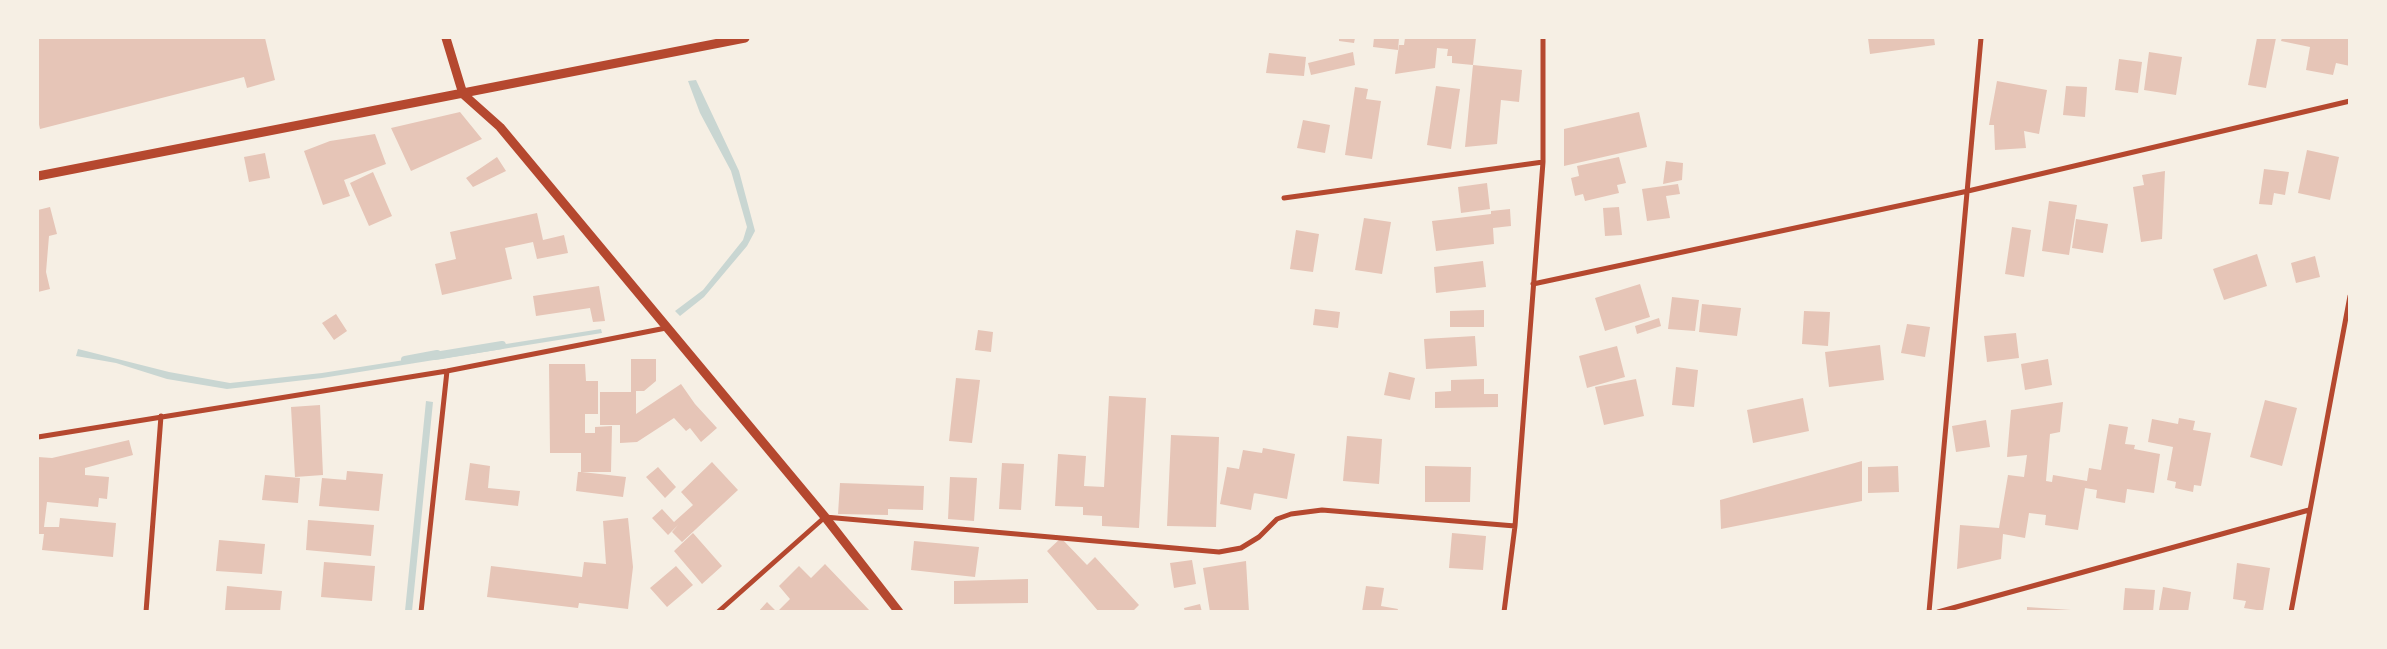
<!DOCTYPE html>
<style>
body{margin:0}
#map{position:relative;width:2387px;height:649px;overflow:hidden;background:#f6efe4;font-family:Manrope,sans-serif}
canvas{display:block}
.frame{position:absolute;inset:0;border:39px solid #f6efe4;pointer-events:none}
</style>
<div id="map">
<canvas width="2387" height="649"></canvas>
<div class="frame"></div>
</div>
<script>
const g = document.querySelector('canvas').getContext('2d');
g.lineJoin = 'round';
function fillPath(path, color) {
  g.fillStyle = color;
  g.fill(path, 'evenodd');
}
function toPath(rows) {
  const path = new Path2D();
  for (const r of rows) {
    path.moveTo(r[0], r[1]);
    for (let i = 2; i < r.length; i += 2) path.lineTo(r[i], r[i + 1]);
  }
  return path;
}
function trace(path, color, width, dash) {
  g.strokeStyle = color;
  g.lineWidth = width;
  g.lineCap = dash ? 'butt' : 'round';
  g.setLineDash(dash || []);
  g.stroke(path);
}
fillPath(toPath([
 [696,80,739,171,755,231,747,246,704,297,680,316,675,311,703,290,743,240,747,227,731,171,700,113,688,81],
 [601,329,602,333,322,378,227,389,167,379,116,363,76,356,78,349,169,372,230,383,322,373],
 [426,401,433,402,412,611,405,611]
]), '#c9d6d2');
trace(toPath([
 [435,356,502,345],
 [405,360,437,354]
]), '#c9d6d2', 8);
fillPath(toPath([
 [38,38,265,38,275,80,247,88,244,77,40,129,38,120],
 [1339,38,1355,38,1354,43,1339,41],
 [1374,38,1399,38,1398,50,1373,47],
 [1405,38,1476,38,1473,65,1452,63,1452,56,1447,56,1448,49,1437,48,1435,68,1395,74,1399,45,1404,45],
 [1868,38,1934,38,1935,45,1870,54],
 [2257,38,2276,38,2266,88,2248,85],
 [2282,38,2350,38,2350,66,2336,63,2333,75,2306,70,2310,47,2281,41],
 [1353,52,1355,65,1311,75,1308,63],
 [2149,52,2182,57,2176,95,2144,90],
 [1269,53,1306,57,1304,76,1266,73],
 [2119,59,2142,62,2138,93,2115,90],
 [1473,65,1522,70,1519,102,1501,100,1497,144,1465,147],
 [1997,81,2047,90,2039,134,2024,131,2026,148,1995,150,1994,125,1989,125],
 [1436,86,1460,89,1451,149,1427,145],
 [2066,86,2087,87,2085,117,2063,115],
 [1355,87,1368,89,1366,99,1381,101,1372,159,1345,155],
 [460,112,482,139,411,171,391,128],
 [1639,112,1647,147,1564,166,1564,129],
 [1303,120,1330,125,1325,153,1297,148],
 [375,134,386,164,344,180,350,196,323,205,304,151,330,141],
 [2307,150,2339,157,2330,200,2298,193],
 [265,153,270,178,249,182,244,157],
 [497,157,506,171,473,187,466,178],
 [1619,157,1626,183,1617,185,1619,193,1585,201,1583,194,1575,196,1571,178,1579,176,1577,166],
 [1666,161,1683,163,1682,180,1663,184],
 [2264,169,2289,172,2285,195,2274,193,2272,205,2259,204],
 [2165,171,2162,239,2141,242,2133,187,2144,185,2142,175],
 [373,172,392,216,369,226,350,183],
 [1487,183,1490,209,1461,213,1458,187],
 [1678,184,1680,194,1666,196,1670,218,1647,221,1642,189],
 [2049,201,2077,205,2069,255,2042,251],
 [50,207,57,234,49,236,46,272,50,289,38,292,38,210],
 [1619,207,1622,235,1605,236,1603,208],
 [1510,209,1511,226,1493,228,1494,244,1436,251,1432,221,1491,214,1491,211],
 [537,213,543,240,564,235,568,253,537,259,533,242,505,248,512,279,442,295,435,264,456,259,450,232],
 [1364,218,1391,222,1382,274,1355,270],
 [2076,219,2108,224,2103,253,2072,248],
 [2012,227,2031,230,2024,277,2005,274],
 [1296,230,1319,234,1313,272,1290,269],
 [2257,254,2267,286,2224,300,2213,269],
 [2315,256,2320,277,2296,283,2291,263],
 [1483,261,1486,287,1436,293,1434,267],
 [1640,284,1650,317,1605,331,1595,298],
 [599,286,605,321,593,322,590,308,536,316,533,296],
 [1672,297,1699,300,1695,331,1668,329],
 [1702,304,1741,308,1737,336,1699,332],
 [1315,309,1340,312,1338,328,1313,325],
 [1484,310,1484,327,1450,327,1450,311],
 [1804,311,1830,312,1828,346,1802,344],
 [336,314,347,331,334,340,322,323],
 [1659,318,1661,326,1637,334,1635,326],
 [1907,324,1930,327,1925,357,1901,353],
 [978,330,993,332,991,352,975,350],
 [2016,333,2019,358,1987,362,1984,336],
 [1475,336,1477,366,1426,369,1424,339],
 [1880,345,1884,380,1829,387,1825,352],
 [1617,346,1625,377,1587,388,1579,356],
 [631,359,656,359,656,381,644,391,636,391,636,414,681,384,695,404,717,428,701,442,690,428,686,431,674,418,637,442,620,443,620,425,600,425,600,392,631,392],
 [2048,359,2052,385,2025,390,2021,364],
 [549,364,585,364,586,381,598,381,598,414,585,414,585,433,595,433,595,427,612,426,611,472,582,472,626,477,623,497,576,491,578,472,581,472,581,453,550,453],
 [1676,367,1698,370,1694,407,1672,405],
 [1389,372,1415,378,1410,400,1384,395],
 [956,378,980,380,972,443,949,441],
 [1484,379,1484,394,1498,394,1498,407,1435,408,1435,392,1451,391,1451,380],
 [1636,379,1644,416,1604,425,1595,387],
 [1109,396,1146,398,1139,528,1102,526,1102,516,1083,515,1083,507,1055,506,1058,454,1086,456,1084,486,1104,487],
 [1803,398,1809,431,1753,443,1747,410],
 [2265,400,2297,408,2282,466,2250,457],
 [2063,402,2060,432,2050,434,2046,481,2052,482,2053,475,2087,481,2089,468,2101,470,2109,424,2128,427,2125,444,2135,445,2134,449,2160,454,2154,493,2127,489,2125,503,2096,498,2097,490,2085,488,2078,530,2045,525,2046,515,2029,513,2025,538,2003,534,2001,559,1957,569,1960,525,1999,528,2008,475,2024,477,2027,455,2007,457,2011,410],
 [320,405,323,475,295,477,291,407],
 [2179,418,2195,421,2193,430,2211,433,2201,486,2194,485,2193,492,2175,488,2176,482,2167,480,2173,447,2148,442,2152,419,2178,424],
 [1986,420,1990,447,1956,452,1952,426],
 [1171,435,1219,437,1216,527,1167,526],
 [1347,436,1382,439,1379,484,1343,481],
 [129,440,133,455,85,468,85,475,109,477,107,499,99,498,98,507,47,502,44,527,59,527,60,518,116,523,113,557,42,550,44,534,38,534,38,457,52,458],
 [1263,448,1295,454,1287,499,1254,493,1257,476,1251,510,1220,504,1227,467,1239,469,1243,450,1262,453],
 [1862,461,1862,501,1721,529,1720,500],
 [712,462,738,490,682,542,672,532,678,525,668,535,652,518,662,509,674,522,693,505,681,492],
 [470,463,490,466,488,488,520,491,518,506,465,500],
 [1002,463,1024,464,1021,510,999,509],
 [1425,466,1471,467,1470,502,1425,502],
 [1898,466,1899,492,1868,493,1868,467],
 [658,467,676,487,665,498,646,477],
 [347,471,383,474,379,511,319,506,322,478,346,480],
 [265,475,300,478,298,503,262,500],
 [950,477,977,478,974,521,948,519],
 [840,483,924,486,923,510,888,509,888,515,838,514],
 [628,518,633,567,628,609,579,603,578,608,487,597,491,566,582,577,584,562,606,564,603,521],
 [308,520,374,525,371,556,306,550],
 [693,533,722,566,702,584,674,551],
 [1452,533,1486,536,1483,570,1449,568],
 [1061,538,1087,565,1095,557,1139,605,1132,612,1099,612,1047,551],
 [219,540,265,544,262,574,216,571],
 [914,541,979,547,975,577,911,570],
 [1192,560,1196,584,1174,588,1170,563],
 [1246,561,1249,612,1210,612,1203,568],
 [324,562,375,566,372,601,321,597],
 [2237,563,2270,568,2263,611,2244,608,2246,601,2233,599],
 [825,564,871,612,777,612,790,599,779,586,799,566,811,578],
 [676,566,693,585,667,607,650,588],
 [1028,579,1028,603,954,604,954,581],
 [227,586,282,591,280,612,225,611],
 [1366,586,1384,588,1381,606,1398,609,1397,612,1362,612],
 [2163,587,2191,592,2188,612,2159,610],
 [2125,588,2155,590,2153,612,2123,612],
 [767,602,777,612,758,612],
 [1200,604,1202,612,1185,612,1184,608],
 [2027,607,2071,610,2071,612,2027,612]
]), '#e6c5b7');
trace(toPath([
 [1284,198,1543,162],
 [1533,284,1968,191,2350,101],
 [38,437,447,371,666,328],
 [146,612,161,416],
 [421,612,447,371],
 [718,612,825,517,1219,552,1241,548,1259,537,1277,519,1291,514,1322,510,1515,526],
 [1504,612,1515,526,1543,162,1543,38],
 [1929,612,1981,38],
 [1938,612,2309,510],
 [2291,612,2350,296]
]), '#b5482f', 5);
trace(toPath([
 [446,38,463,94,500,127,825,517,899,612],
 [38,176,745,38]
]), '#b5482f', 9);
</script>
